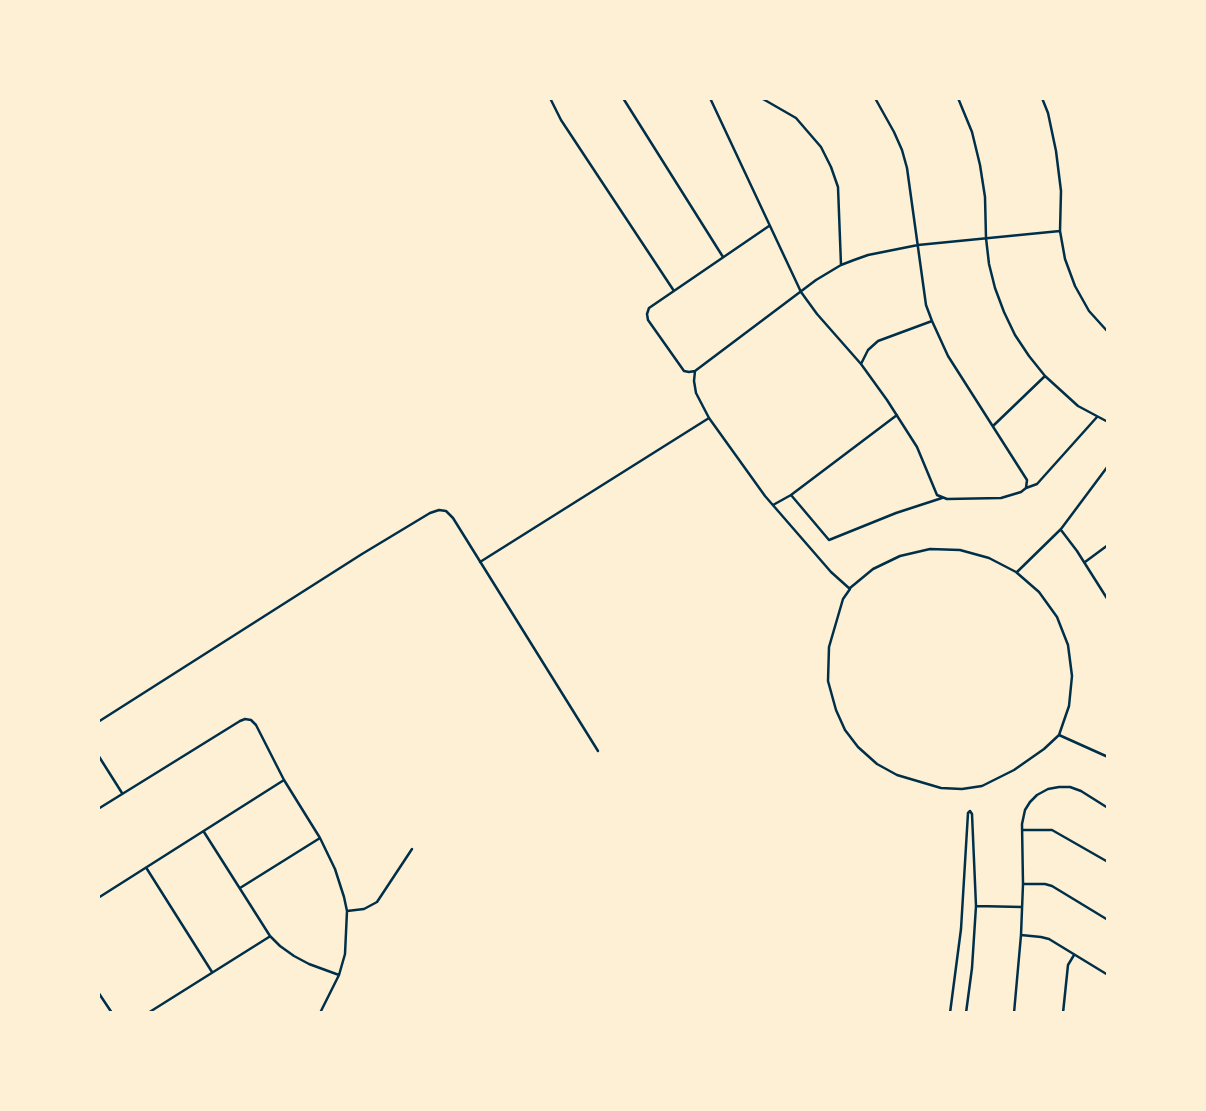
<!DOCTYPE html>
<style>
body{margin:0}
#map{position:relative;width:1206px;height:1111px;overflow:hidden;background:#fdf0d5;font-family:"Archivo Narrow",sans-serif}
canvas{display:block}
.frame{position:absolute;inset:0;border:100px solid #fdf0d5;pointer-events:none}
</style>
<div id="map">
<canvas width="1206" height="1111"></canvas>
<div class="frame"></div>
</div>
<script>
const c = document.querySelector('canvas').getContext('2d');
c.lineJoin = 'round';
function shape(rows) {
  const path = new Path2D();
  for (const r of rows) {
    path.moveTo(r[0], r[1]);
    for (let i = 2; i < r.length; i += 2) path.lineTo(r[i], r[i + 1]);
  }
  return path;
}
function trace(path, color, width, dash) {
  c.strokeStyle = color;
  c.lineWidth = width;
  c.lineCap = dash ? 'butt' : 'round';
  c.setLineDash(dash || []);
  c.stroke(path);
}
trace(shape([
 [550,98,561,120,674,291],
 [623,98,723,257],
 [710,98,801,292,817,314,861,364,887,400,917,447,937,495,947,499,1001,498,1021,492,1026,488,1027,480,948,356,932,321,926,305,907,168,902,150,894,132,875,98],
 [759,98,763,99,796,118,821,147,831,167,838,187,841,265],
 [958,98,972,132,980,165,985,197,986,238,989,264,995,288,1004,312,1015,335,1029,356,1045,376,1078,406,1108,422],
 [1042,98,1048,113,1056,151,1061,191,1060,231,1065,259,1075,286,1089,311,1108,332],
 [769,226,649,308,647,314,648,320,684,371,689,372,695,371,816,280,841,265,854,260,868,255,918,245,1060,231],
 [861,364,868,350,878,341,932,321],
 [695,371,694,381,696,393,709,418,765,496,831,572,850,589,843,599,829,647,828,681,836,710,845,730,858,747,877,764,897,775,941,788,962,789,982,786,1014,770,1044,749,1059,735,1108,757],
 [993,426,1045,376],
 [1026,488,1037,484,1097,417],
 [791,495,829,540,896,513,942,498],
 [773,505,791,495,897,415],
 [1061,530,1077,551,1108,600],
 [480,562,709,418],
 [1085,562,1108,545],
 [1017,572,1061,529,1108,466],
 [850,588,873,569,900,556,930,549,960,550,989,558,1016,572,1039,592,1057,617,1068,645,1072,676,1069,706,1059,735],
 [98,722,362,554,430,513,439,510,446,511,453,518,598,751],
 [98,755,122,793],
 [98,809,240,721,245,719,251,720,256,725,284,780,320,838,335,869,344,897,347,911,345,954,339,975,320,1013],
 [1022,830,1052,830,1108,862],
 [204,832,270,936,280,946,294,956,309,964,339,975],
 [147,869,212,972],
 [1023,884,1045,884,1052,886,1108,920],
 [240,888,320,838],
 [98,898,284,780],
 [976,906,1022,907],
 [347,911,364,909,377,902,412,849],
 [1021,935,1041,937,1049,939,1108,975],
 [98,992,112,1013],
 [148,1013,269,937],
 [950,1013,961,929,968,813,970,811,972,814,976,906,972,968,966,1013],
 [1014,1013,1021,935,1023,884,1022,824,1025,810,1030,802,1037,795,1048,789,1059,787,1070,787,1081,791,1108,808],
 [1063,1013,1068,965,1074,955]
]), '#003049', 2.5);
</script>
